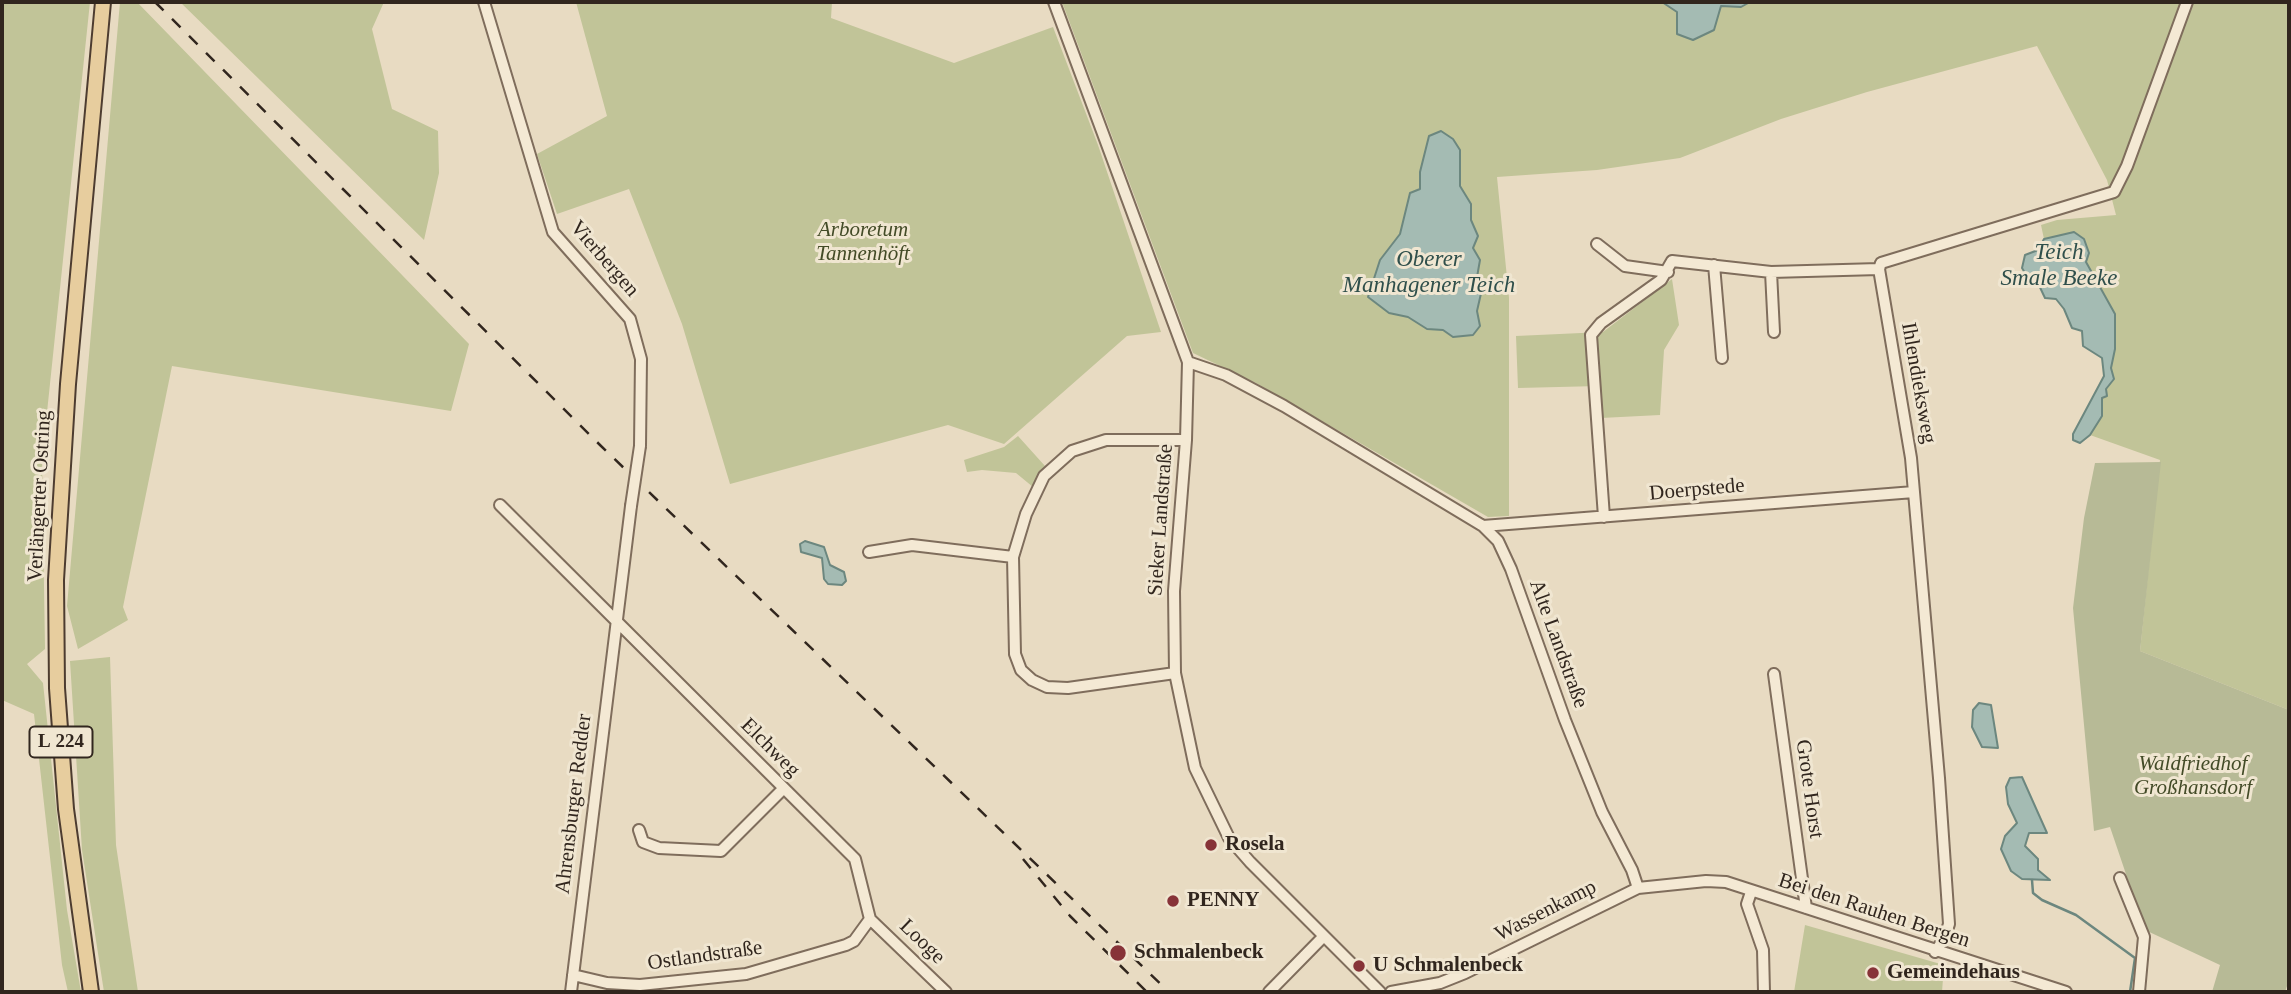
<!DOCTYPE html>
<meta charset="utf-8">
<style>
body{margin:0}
#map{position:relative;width:2291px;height:994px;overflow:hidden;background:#e8dbc2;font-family:"Times New Roman",serif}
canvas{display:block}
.frame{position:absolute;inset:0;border:4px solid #31261e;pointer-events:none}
</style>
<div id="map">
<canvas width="2291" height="994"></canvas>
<div class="frame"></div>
</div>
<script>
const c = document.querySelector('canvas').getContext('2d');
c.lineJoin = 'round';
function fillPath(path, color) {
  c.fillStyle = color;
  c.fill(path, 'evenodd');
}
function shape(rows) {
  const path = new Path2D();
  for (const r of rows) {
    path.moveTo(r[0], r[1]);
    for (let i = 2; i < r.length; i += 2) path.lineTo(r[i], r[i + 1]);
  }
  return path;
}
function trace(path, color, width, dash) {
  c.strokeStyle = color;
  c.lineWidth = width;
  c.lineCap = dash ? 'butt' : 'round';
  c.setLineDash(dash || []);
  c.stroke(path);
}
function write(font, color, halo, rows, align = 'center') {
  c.font = font + ' "Times New Roman",serif';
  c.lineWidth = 6;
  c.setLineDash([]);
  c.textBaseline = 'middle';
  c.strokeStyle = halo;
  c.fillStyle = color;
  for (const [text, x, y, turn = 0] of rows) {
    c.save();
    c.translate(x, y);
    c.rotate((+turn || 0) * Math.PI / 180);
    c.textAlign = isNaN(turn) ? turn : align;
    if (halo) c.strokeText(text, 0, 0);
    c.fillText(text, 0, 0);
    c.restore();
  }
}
fillPath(shape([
 [2,2,90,2,42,460,45,649,27,664,43,683,67,910,81,992,68,992,62,965,34,714,2,700],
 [120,2,137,2,469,344,451,411,172,366,123,607,128,620,78,649,67,606],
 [180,2,384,2,372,29,392,109,438,131,439,173,424,240],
 [576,2,832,2,831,18,954,63,1053,27,1098,145,1161,332,1127,336,1004,444,948,425,730,484,682,324,629,189,557,214,537,154,607,116],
 [1062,2,1662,2,1677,12,1721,6,1741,7,1750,2,2289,2,2289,710,2140,651,2160,460,2090,435,2101,416,2100,406,2114,356,2115,314,2105,301,2100,285,2060,235,2044,239,2041,225,2057,220,2116,215,2107,180,2037,46,1867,92,1781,119,1680,158,1597,170,1497,177,1509,298,1509,516,1488,517,1256,383,1193,353],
 [1460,150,1460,186,1471,204,1471,220,1478,236,1473,248,1480,260,1477,277,1482,289,1477,311,1479,326,1427,329,1408,317,1389,313,1369,298,1380,260,1400,234,1420,189,1420,172],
 [1672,279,1679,325,1664,350,1660,415,1601,418,1599,386,1518,388,1516,336,1603,332],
 [1018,436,1045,466,1033,487,1016,473,982,470,967,472,964,460,1004,447],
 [110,657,116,845,138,992,104,992,82,850,70,661],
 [1805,925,1944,965,1942,992,1794,992]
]), '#c1c498');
fillPath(shape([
 [2161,462,2140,651,2289,710,2289,980,2285,992,2212,992,2220,965,2145,930,2110,827,2094,831,2073,608,2084,518,2095,463]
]), '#b7ba96');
const water = shape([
 [1662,2,1750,2,1741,7,1721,6,1714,30,1693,40,1677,34,1677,12,1662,2],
 [1441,131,1453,139,1460,150,1460,186,1471,204,1471,220,1478,236,1473,248,1480,260,1477,277,1482,289,1477,311,1480,326,1473,335,1453,337,1443,330,1427,329,1408,317,1389,313,1368,297,1380,260,1400,234,1410,193,1420,189,1420,172,1429,136,1441,131],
 [2074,232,2084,239,2089,253,2086,262,2115,314,2115,349,2111,368,2114,379,2106,389,2107,396,2102,398,2102,416,2090,435,2080,443,2073,440,2073,434,2104,376,2102,358,2083,346,2082,331,2072,328,2064,309,2056,299,2045,298,2036,279,2028,278,2022,268,2025,255,2038,250,2044,239,2074,232],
 [805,541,824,547,830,565,844,572,846,581,842,585,828,584,824,579,822,558,801,552,800,544,805,541],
 [1979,703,1991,705,1998,748,1982,747,1972,727,1973,710,1979,703],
 [2022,777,2047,833,2029,833,2025,846,2038,859,2038,870,2050,880,2022,879,2011,871,2001,849,2005,836,2017,823,2008,804,2006,787,2010,778,2022,777]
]);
fillPath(water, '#a4bbb3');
trace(water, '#6c877f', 2);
trace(shape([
 [2032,880,2033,893,2042,900,2076,915,2135,958,2130,992]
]), '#6c877f', 2.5);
const minor = shape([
 [484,2,553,232,630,319,641,359,640,446],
 [1054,2,1188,362,1186,440,1174,591,1175,673,1195,768,1229,838,1250,862,1380,992],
 [1597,244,1625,266,1668,272],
 [1714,265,1722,358],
 [1771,272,1774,332],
 [1188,362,1226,375,1284,406,1483,526,1498,541,1511,569,1565,720,1602,812,1632,870,1638,888],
 [500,505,855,859,870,919],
 [1604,517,1591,335,1601,323,1661,280,1672,261,1771,272,1879,269],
 [1483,526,1914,492],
 [869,552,912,545,1013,557],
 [1175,673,1068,688,1047,687,1032,680,1021,670,1015,654,1013,557,1026,514,1044,476,1072,451,1106,440,1186,440],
 [1774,674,1806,908],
 [639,830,643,842,659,848,721,851,783,789],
 [2120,878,2144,937,2139,992],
 [1751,892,1747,904,1763,950,1764,992],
 [870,919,946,992],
 [1935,952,1944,939,1949,924,1939,778,1911,458,1879,269,1881,263,2114,192,2127,166,2187,2],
 [573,975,607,983,640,985,746,974,846,945,854,941,870,919],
 [571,992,631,506],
 [1269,992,1323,937],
 [1391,992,1440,983,1465,973,1638,888,1706,881,1726,882,2066,992]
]);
const major = shape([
 [91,992,66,809,57,688,56,580,68,384,103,2]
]);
trace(minor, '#7f6d5c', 14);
trace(major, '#4d3c30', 18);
trace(minor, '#f4e9d4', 10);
trace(major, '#e7cd9e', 14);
trace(shape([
 [155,2,600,445,1169,992],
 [1023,859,1070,916,1147,992]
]), '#31261e', 2.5, [12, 12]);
const minorBridge = shape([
 [631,506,640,446]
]);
trace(minorBridge, '#7f6d5c', 14, []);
trace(minorBridge, '#f4e9d4', 10);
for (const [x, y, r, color] of [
 [1211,845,7,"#873338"],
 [1173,901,7,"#873338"],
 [1118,953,9,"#873338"],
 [1359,966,7,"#873338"],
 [1873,973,7,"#873338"]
]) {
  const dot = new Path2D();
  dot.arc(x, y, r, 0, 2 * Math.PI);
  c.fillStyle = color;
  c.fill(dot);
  trace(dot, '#f0e6d1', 2.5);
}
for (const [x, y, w] of [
 [61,742,63]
]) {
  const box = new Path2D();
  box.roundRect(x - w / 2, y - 15.5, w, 31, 5);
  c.fillStyle = '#f0e6d1';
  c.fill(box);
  trace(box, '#31261e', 2);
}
write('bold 19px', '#31261e', null, [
 ["L 224",61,742]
]);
write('italic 21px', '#434b27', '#f0e6d1', [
 ["Arboretum",863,230],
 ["Tannenhöft",863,254],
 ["Waldfriedhof",2193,764],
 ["Großhansdorf",2193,788]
]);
write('21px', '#31261e', '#f0e6d1', [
 ["Vierbergen",604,259,49],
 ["Ihlendieksweg",1918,383,80],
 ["Doerpstede",1697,490,-5],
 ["Verlängerter Ostring",40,496,-87],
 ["Sieker Landstraße",1161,520,-86],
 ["Alte Landstraße",1558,644,70],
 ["Elchweg",770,748,45],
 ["Grote Horst",1809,789,82],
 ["Ahrensburger Redder",574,804,-83],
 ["Wassenkamp",1546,911,-27],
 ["Bei den Rauhen Bergen",1874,911,18],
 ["Looge",922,942,44],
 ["Ostlandstraße",705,956,-8]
]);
write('bold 21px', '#31261e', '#f0e6d1', [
 ["Rosela",1225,845],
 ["PENNY",1187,901],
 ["Schmalenbeck",1134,953],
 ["U Schmalenbeck",1373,966],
 ["Gemeindehaus",1887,973]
], 'left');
write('italic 23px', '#2f4f4b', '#f0e6d1', [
 ["Teich",2059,253],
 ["Smale Beeke",2059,279],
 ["Oberer",1429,260],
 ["Manhagener Teich",1429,286]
]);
</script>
